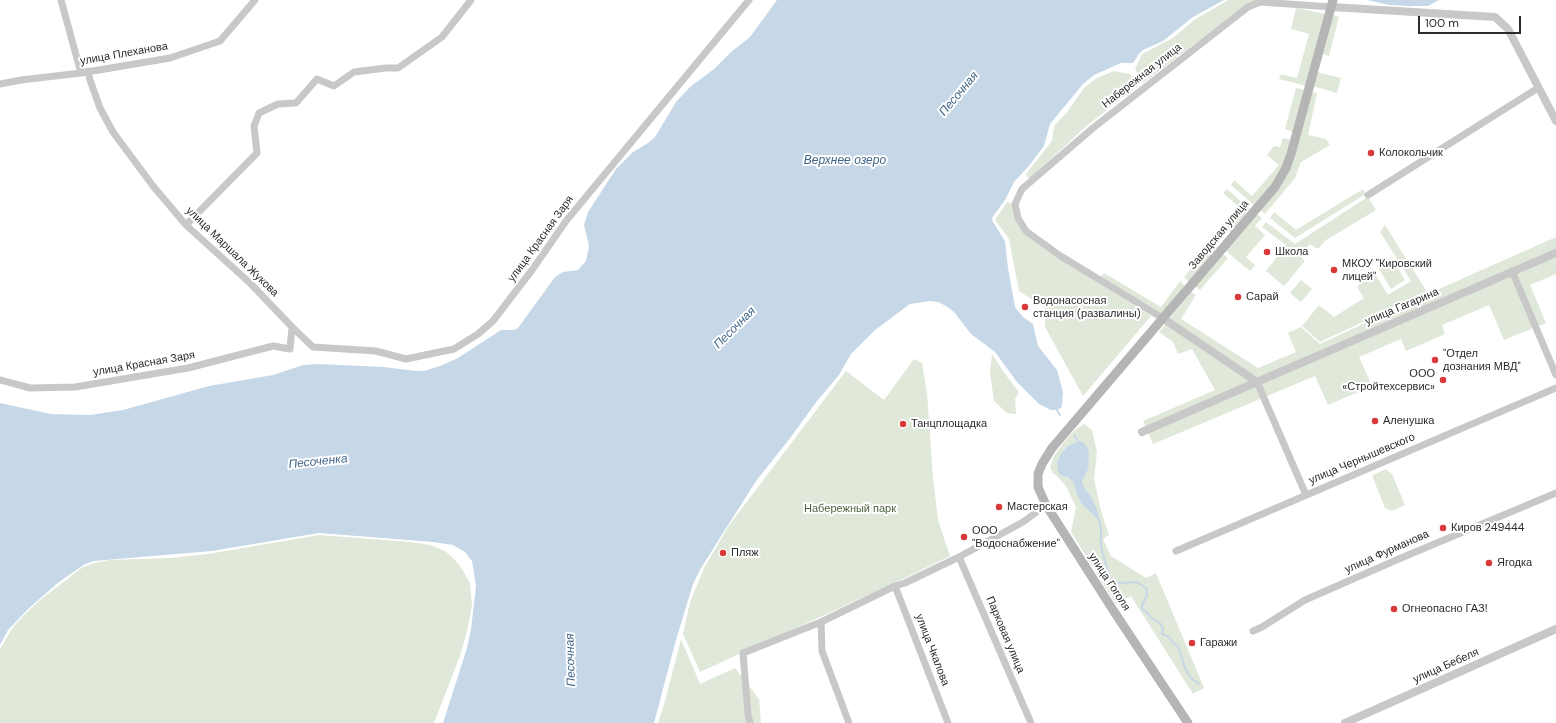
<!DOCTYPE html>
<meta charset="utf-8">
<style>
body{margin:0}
#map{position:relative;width:1556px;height:723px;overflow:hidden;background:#fff;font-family:"DM Sans",sans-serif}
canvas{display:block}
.scale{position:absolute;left:1418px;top:16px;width:103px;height:18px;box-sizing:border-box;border:2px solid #2b2b2b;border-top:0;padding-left:5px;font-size:12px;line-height:14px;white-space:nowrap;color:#2b2b2b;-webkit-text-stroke:3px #fff;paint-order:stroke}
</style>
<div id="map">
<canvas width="1556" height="723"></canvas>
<div class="scale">100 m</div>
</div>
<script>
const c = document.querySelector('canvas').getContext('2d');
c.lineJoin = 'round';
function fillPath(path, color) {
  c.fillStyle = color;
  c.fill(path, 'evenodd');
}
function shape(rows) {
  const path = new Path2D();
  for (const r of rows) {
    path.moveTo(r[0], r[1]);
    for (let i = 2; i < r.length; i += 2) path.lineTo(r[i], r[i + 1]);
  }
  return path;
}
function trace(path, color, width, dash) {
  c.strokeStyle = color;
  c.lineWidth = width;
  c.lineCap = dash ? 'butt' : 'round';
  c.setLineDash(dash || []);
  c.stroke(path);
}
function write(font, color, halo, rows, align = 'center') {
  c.font = font + ' "DM Sans",sans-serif';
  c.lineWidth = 4;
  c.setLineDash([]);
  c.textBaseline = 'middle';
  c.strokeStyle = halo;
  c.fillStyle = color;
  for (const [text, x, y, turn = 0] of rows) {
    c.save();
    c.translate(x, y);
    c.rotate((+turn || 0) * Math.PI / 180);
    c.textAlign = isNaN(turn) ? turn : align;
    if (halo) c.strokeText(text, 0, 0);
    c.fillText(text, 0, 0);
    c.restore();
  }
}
fillPath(shape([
 [1228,0,1258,0,1246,5,1143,83,1135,69,1142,54,1173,38,1194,20],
 [1296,8,1326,14,1306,86,1279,79,1281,74,1297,78,1309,34,1291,29],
 [1333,15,1339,17,1329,56,1323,54],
 [1114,71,1130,74,1138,86,1090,123,1030,178,1027,177,1026,174,1052,141,1054,126,1067,112,1084,88,1095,79],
 [1317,72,1341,78,1337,93,1313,86],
 [1296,88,1305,90,1293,132,1285,129],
 [1311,92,1317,93,1308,135,1326,139,1330,145,1301,162,1295,178,1265,214,1260,210,1278,189],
 [1283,138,1291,140,1283,166,1273,185,1255,206,1231,185,1234,180,1252,196,1279,165,1267,155,1274,146,1280,147],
 [1227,189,1251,210,1232,233,1226,228,1242,210,1223,193],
 [1363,189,1376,210,1326,240,1318,249,1310,244,1300,256,1305,261,1284,286,1266,271,1286,245,1262,227,1266,222,1295,244,1366,198,1364,195,1295,238,1270,218,1274,212,1296,230],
 [1007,202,1012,204,1024,233,1055,256,1151,316,1083,396,1045,327,1045,308,1019,291,1009,239,995,220],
 [1257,214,1262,218,1255,226,1265,235,1246,257,1255,265,1250,271,1226,251],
 [1385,225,1427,292,1320,342,1302,326,1319,305,1334,317,1364,298,1357,287,1372,269,1388,295,1411,281,1380,232],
 [1556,237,1556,274,1530,285,1546,323,1504,340,1489,305,1442,325,1445,334,1406,351,1401,339,1359,357,1372,386,1328,405,1315,376,1153,444,1143,421,1215,390,1192,349,1178,354,1173,342,1159,332,1191,292,1196,295,1181,319,1258,368,1296,352,1288,333,1301,327,1320,344,1430,293],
 [1212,243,1218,247,1189,282,1184,277],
 [1223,254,1228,258,1200,290,1195,286],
 [1391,257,1405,280,1391,289,1377,266],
 [1104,273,1161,307,1180,281,1186,287,1163,315,1101,277],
 [1301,280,1312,289,1301,302,1290,293],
 [992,354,1005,374,1019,392,1015,399,1016,414,1007,413,994,401,990,373],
 [914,359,922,363,927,393,933,477,938,520,950,556,903,579,700,672,683,634,690,602,704,568,730,524,846,371,884,400],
 [1084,424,1092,430,1097,452,1094,479,1101,511,1109,535,1103,539,1111,556,1146,578,1156,573,1204,688,1193,694,1131,596,1116,604,1071,532,1076,507,1066,486,1055,474,1053,474,1050,467,1054,456,1065,441,1076,429],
 [1386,469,1392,474,1405,505,1392,511,1385,508,1373,478,1373,475],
 [319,535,410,542,430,545,445,551,454,559,462,569,470,583,472,606,467,631,460,656,434,723,0,723,0,649,13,627,20,619,40,600,83,567,95,563,109,560,171,558,208,554],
 [681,639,700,684,735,668,759,699,761,723,658,723,665,701]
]), '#e0e8d9');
fillPath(shape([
 [777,0,1224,0,1193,17,1163,41,1143,50,1139,54,1133,63,1121,63,1094,75,1083,84,1050,124,1044,146,1028,167,1014,182,1005,200,992,218,993,222,1005,241,1008,268,1015,307,1023,317,1033,324,1038,346,1057,370,1063,392,1062,405,1061,408,1057,410,1051,410,1039,404,1017,382,995,352,971,334,954,312,946,306,938,302,930,301,910,304,875,330,851,354,839,375,817,401,791,437,756,481,701,568,693,584,676,640,654,723,443,723,467,648,471,629,476,586,472,561,465,552,453,545,433,542,319,533,212,551,94,561,85,564,59,582,28,609,8,630,0,645,0,403,51,414,90,415,123,410,209,386,273,375,303,365,318,364,384,367,416,371,424,371,440,366,458,358,501,330,514,330,518,328,555,277,563,272,578,270,586,261,589,246,584,225,588,212,616,169,633,152,648,143,655,137,676,102,690,87,714,69,731,52,750,37],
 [1367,0,1439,0,1428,6,1409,6,1389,5],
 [1079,442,1083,442,1088,448,1089,455,1088,469,1082,481,1084,488,1090,495,1096,507,1100,521,1081,503,1077,494,1074,483,1068,477,1060,475,1058,471,1057,462,1061,454,1069,445]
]), '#c6d8e8');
trace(shape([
 [1057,410,1060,415],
 [1074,435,1079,443],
 [1099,519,1101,527,1101,546,1109,576,1115,582,1120,583,1137,582,1146,588,1147,596,1142,605,1142,609,1147,612,1150,617,1160,623,1163,628,1162,634,1169,637,1173,643,1178,646,1185,668,1191,678,1199,684]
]), '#c6d8e8', 2);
trace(shape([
 [61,0,81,73],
 [0,84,21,80,81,73,170,58,220,41,255,0],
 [1368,195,1538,88],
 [186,225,257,153,254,126,259,113,278,104,296,103,317,79,334,86,354,72,386,68,398,68,442,37,471,0],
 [1512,271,1556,375],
 [1164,319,1059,255,1026,231,1018,218,1015,204,1022,189,1093,128,1248,7,1260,2,1332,7],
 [292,327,313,347,376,351,406,359,454,349,478,334,493,321,532,270,566,221,749,0],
 [0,380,30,388,75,387,188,368,273,346,290,349,292,327,250,283,186,225,153,186,113,132,100,108,90,80,88,71],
 [1257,382,1306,495],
 [1176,551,1556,388],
 [959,557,1031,723],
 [895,586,948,723],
 [821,622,822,651,849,723],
 [1253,631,1262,627,1305,600,1401,558,1556,493],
 [750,723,748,714,743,653,821,622,895,586,905,583,959,557,1023,522,1046,505]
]), '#c8c8c8', 7);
trace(shape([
 [1332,7,1495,17,1508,29,1556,121],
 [1164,319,1257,382,1556,253],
 [1142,432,1257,382],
 [1345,723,1556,629]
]), '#c8c8c8', 8);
trace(shape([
 [1188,723,1115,613,1046,505,1038,487,1038,474,1042,464,1052,448,1275,187,1286,168,1291,154,1333,0]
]), '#b5b5b5', 9);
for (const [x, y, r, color] of [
 [1371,153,4,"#d83837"],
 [1267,252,4,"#d83837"],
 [1334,270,4,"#d83837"],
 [1238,297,4,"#d83837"],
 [1025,307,4,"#d83837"],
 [1435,360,4,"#d83837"],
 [1443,380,4,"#d83837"],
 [1375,421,4,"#d83837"],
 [903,424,4,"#d83837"],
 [999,507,4,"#d83837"],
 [1443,528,4,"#d83837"],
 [964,537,4,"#d83837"],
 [723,553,4,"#d83837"],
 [1489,563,4,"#d83837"],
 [1394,609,4,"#d83837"],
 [1192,643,4,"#d83837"]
]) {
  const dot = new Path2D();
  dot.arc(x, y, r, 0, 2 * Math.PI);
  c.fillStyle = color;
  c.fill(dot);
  trace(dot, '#fff', 1.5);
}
write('11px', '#2b2b2b', '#fff', [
 ["улица Плеханова",124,54,-10],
 ["Набережная улица",1142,76,-38],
 ["Заводская улица",1219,235,-50],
 ["улица Красная Заря",541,239,-54],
 ["улица Маршала Жукова",232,252,44],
 ["улица Гагарина",1402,307,-23],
 ["улица Красная Заря",144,364,-10],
 ["улица Чернышевского",1362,459,-23],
 ["улица Фурманова",1387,552,-24],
 ["улица Гоголя",1109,582,57],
 ["Парковая улица",1005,635,67],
 ["улица Чкалова",932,650,69],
 ["улица Бебеля",1446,666,-24]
]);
write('11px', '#2b2b2b', '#fff', [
 ["Колокольчик",1379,153],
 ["Школа",1275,252],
 ["МКОУ \"Кировский",1342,264],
 ["лицей\"",1342,277],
 ["Сарай",1246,297],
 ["Водонасосная",1033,301],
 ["станция (развалины)",1033,314],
 ["\"Отдел",1443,354],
 ["дознания МВД\"",1443,367],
 ["ООО",1435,374,"right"],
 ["«Стройтехсервис»",1435,387,"right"],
 ["Аленушка",1383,421],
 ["Танцплощадка",911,424],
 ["Мастерская",1007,507],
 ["Киров 249444",1451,528],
 ["ООО",972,531],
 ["\"Водоснабжение\"",972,544],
 ["Пляж",731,553],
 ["Ягодка",1497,563],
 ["Огнеопасно ГАЗ!",1402,609],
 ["Гаражи",1200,643]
], 'left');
write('11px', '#4b633c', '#fff', [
 ["Набережный парк",850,509]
]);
write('italic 12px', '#406687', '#fff', [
 ["Песочная",959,94,-50],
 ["Верхнее озеро",845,161],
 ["Песочная",735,328,-45],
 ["Песоченка",318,462,-6],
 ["Песочная",571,660,-92]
]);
</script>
